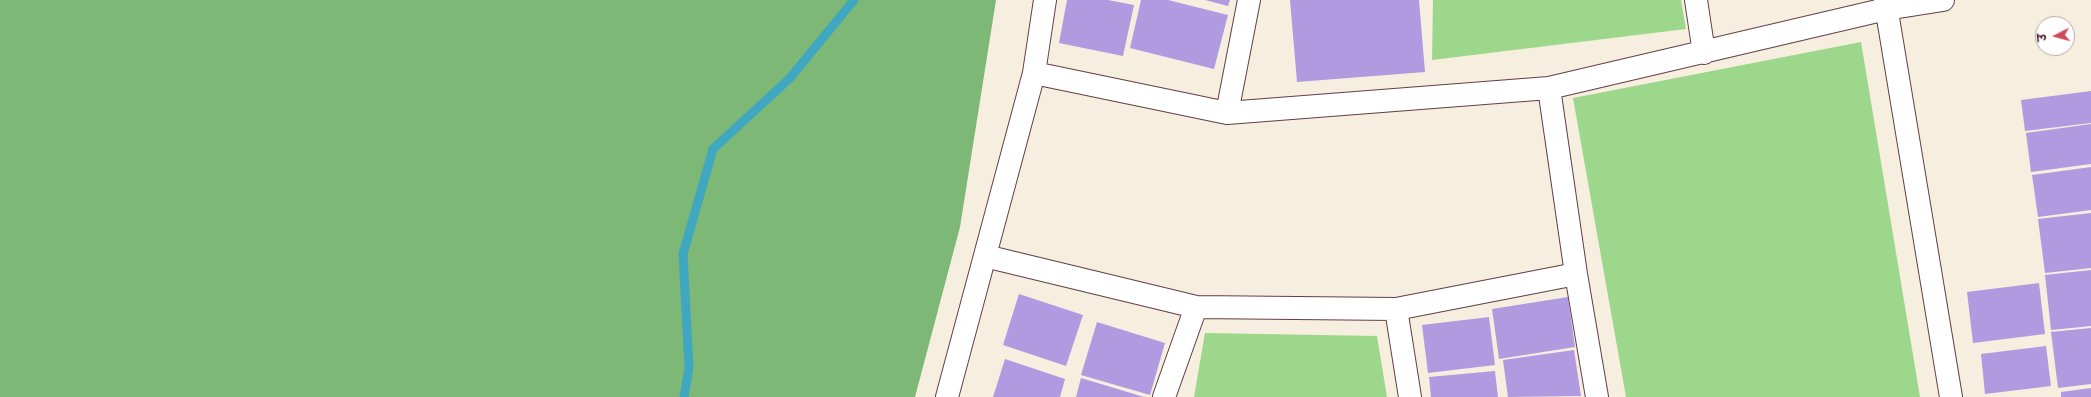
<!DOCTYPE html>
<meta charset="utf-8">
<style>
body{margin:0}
#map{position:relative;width:2091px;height:397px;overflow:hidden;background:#f6eede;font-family:"Gochi Hand","Playpen Sans Deva",sans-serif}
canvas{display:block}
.north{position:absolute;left:2035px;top:16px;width:40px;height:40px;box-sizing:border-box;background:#fff;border:1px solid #b7a5aa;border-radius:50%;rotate:264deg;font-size:11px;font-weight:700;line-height:16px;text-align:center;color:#4a1f2b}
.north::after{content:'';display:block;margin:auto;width:14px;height:18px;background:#d1495b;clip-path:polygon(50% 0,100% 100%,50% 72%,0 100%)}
</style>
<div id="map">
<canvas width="2091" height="397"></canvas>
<div class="north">उ</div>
</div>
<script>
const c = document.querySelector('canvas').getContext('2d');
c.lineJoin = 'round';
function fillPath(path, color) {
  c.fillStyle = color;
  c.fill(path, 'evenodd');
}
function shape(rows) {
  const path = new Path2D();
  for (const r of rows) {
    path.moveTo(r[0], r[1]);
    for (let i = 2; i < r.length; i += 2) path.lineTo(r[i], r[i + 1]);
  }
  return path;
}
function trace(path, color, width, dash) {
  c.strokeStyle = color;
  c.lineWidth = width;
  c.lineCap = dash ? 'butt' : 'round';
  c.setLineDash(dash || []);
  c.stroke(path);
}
fillPath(shape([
 [1433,0,1681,0,1686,29,1432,60],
 [1861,42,1920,397,1626,397,1573,98],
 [1205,333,1377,336,1387,397,1194,397]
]), '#9cd78b');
fillPath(shape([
 [0,0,996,0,960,227,915,397,0,397]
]), '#7db877');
trace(shape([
 [684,397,689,368,683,254,713,149,790,78,854,0]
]), '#40a7c0', 9);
fillPath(shape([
 [1067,0,1108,0,1134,5,1123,56,1059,43],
 [1141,0,1168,0,1228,15,1214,69,1130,48],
 [1205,0,1230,0,1228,6],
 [1290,0,1419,0,1425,72,1297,82],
 [2091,91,2091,123,2025,131,2021,100],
 [2091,124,2091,164,2031,172,2026,133],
 [2091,167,2091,210,2038,217,2032,175],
 [2091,213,2091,268,2045,273,2038,219],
 [2091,270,2091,326,2051,330,2045,275],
 [2039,283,2045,334,1973,343,1967,292],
 [1019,294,1083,315,1066,366,1003,345],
 [1568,297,1575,347,1499,359,1492,309],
 [1489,317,1495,365,1428,373,1422,325],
 [1097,322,1165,343,1150,395,1081,375],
 [2091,328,2091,384,2058,388,2051,332],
 [2046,346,2051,386,1985,394,1981,354],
 [1574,350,1581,396,1508,397,1503,360],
 [1005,359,1065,379,1060,397,993,397],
 [1495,371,1498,397,1431,397,1429,377],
 [1081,378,1144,397,1076,397],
 [2091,388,2091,397,2061,397,2061,392]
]), '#b09be0');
const street = shape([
 [1696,0,1704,53],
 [1885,0,1951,397],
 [1034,73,1227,113,1549,88,1886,9,1943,0],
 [1549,88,1576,274,1597,397],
 [1227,113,1249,0],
 [985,256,1196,307,1396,309,1576,274],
 [1396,309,1410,397],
 [947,397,1034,73,1045,0],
 [1164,397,1196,307]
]);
trace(street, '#643e46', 24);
trace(street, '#fff', 22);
</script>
